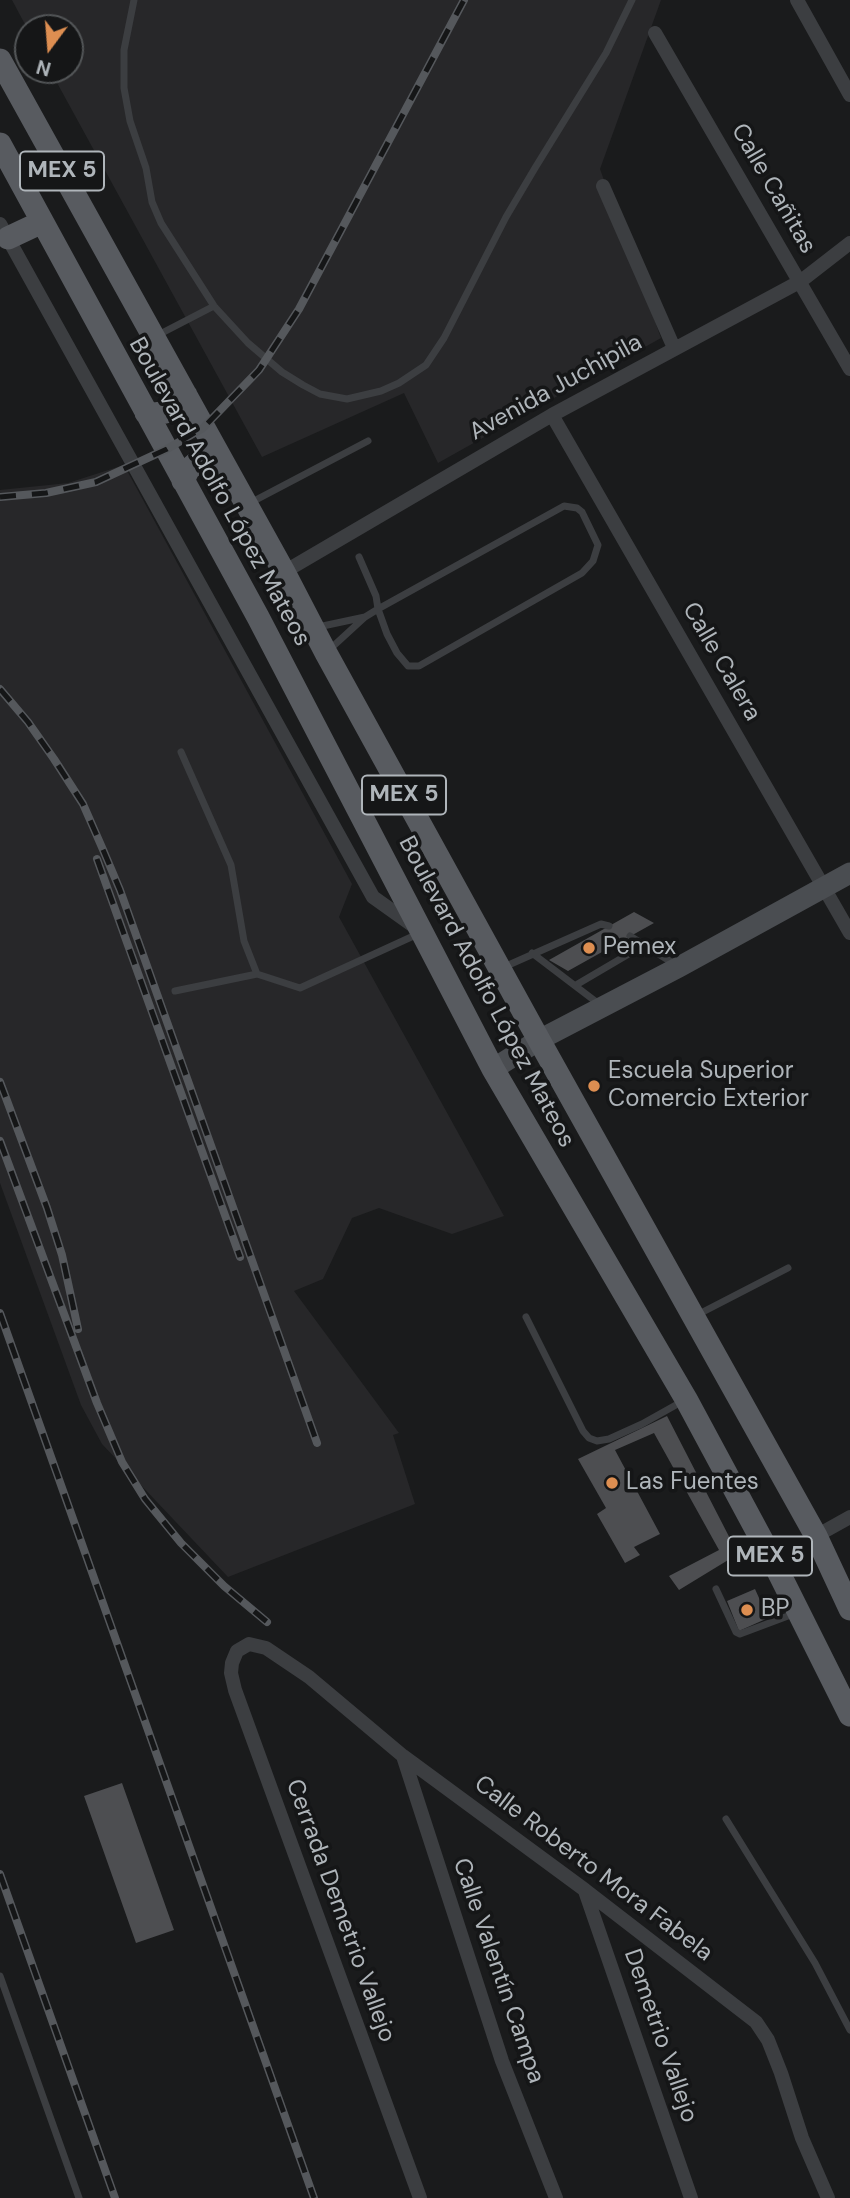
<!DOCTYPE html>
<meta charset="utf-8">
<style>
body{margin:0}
#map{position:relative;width:850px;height:2198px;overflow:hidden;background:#1a1b1c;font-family:"DM Sans",sans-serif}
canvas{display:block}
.north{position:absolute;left:14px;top:14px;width:70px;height:70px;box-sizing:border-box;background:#151617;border:2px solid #535658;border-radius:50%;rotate:196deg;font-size:19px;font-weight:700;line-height:28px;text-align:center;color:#afb5ba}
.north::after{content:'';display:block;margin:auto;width:24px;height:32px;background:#dd8e51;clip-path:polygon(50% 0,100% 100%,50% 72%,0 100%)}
</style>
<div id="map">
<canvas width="850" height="2198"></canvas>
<div class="north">N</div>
</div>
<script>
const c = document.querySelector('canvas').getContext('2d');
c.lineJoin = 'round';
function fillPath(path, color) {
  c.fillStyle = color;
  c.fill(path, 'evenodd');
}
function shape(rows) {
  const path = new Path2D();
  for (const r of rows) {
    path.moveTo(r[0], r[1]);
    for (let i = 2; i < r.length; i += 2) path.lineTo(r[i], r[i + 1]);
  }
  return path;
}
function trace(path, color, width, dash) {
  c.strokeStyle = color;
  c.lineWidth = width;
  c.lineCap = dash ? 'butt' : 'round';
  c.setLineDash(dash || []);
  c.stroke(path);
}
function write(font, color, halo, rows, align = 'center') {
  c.font = font + ' "DM Sans",sans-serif';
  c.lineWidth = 7;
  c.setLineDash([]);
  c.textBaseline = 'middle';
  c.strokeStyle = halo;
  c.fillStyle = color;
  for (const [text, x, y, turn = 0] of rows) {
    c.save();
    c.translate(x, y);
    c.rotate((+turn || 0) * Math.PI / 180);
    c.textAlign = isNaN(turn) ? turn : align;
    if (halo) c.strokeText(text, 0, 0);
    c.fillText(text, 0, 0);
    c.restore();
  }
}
fillPath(shape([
 [12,0,661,0,600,169,661,338,438,463,404,393,262,457,50,70,70,70,70,28,28,28,28,30],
 [124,465,352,884,339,917,504,1216,452,1234,379,1208,352,1218,323,1279,294,1291,399,1433,393,1435,415,1504,228,1577,102,1444,81,1405,0,1183,0,490,68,483]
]), '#272729');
fillPath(shape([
 [634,912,654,923,568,971,549,960],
 [667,1416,738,1554,679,1590,669,1576,719,1550,654,1433,615,1450,660,1534,634,1547,640,1555,625,1563,597,1514,606,1508,578,1459],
 [755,1589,768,1618,739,1631,727,1601],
 [122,1783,174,1930,136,1943,84,1796]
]), '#4d4e51');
trace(shape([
 [134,0,124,50,124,88,130,121,146,168,152,202,161,223,214,306,248,343,282,372,303,385,320,394,347,399,381,391,399,383,426,365,444,338,506,217,535,168,606,53,632,0],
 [158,335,214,306],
 [250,503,368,441],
 [318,627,365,617],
 [329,650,365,617,378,609,387,634,397,653,408,666,419,666,582,573,593,561,598,545,582,512,577,508,564,506,378,609,376,596,359,557],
 [630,936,676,965],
 [532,953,599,1004],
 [504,967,601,924,609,926],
 [257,974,300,988,420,933],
 [576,985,644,945],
 [175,991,257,974,244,941,231,865,181,752],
 [695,1316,788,1268],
 [526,1317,583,1431,589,1438,597,1441,609,1439,642,1424,683,1401],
 [716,1589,736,1632,740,1634,796,1613],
 [726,1819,815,1963,850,2030],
 [0,1976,79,2198]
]), '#3c3e41', 7);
trace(shape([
 [797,0,850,95],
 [655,33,850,369],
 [603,186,674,348],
 [0,224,373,897,415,927],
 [552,415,850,933],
 [284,572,552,415,801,281,850,243],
 [816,1536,850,1517],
 [403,1756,502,2061,556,2198],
 [585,1891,691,2198],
 [420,2198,235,1690,231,1673,232,1663,237,1651,249,1644,266,1648,309,1677,403,1756,585,1890,756,2022,768,2040,781,2073,802,2138,828,2198]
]), '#3c3e41', 14);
trace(shape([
 [493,1069,539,1040,679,967,850,873]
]), '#4a4d51', 21);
trace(shape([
 [0,60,284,572,326,653,539,1040,816,1536,850,1609],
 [0,144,258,617,493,1069,686,1399,771,1557,850,1715],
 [8,238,42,222],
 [146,413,157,414,169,411,179,404,186,395],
 [183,481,188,470,197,462,220,459]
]), '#585b60', 23);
const rail = shape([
 [0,497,46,493,96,482,167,449,203,428,259,370,299,309,464,0],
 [0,689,28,722,54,759,83,804,104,852,120,890,317,1443],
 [97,859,240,1257],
 [0,1082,47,1208,62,1255,78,1329],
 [0,1141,97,1403,122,1462,145,1499,181,1543,224,1586,267,1622],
 [0,1313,314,2198],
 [0,1874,115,2198]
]);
trace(rail, '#55585c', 8);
trace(rail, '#151617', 5, [16]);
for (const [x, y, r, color] of [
 [589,948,7,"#dd8e51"],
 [594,1086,7,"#dd8e51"],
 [612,1483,7,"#dd8e51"],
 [747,1610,7,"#dd8e51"]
]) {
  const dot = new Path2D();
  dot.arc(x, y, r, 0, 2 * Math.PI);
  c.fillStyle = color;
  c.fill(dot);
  trace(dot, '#151617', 2.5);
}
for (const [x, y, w] of [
 [62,171,84],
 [404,795,84],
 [770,1556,84]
]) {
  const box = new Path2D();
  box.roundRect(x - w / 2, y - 19.5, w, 39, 5);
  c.fillStyle = '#151617';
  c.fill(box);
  trace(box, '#afb5ba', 2);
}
write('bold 23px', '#afb5ba', null, [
 ["MEX 5",62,171],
 ["MEX 5",404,795],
 ["MEX 5",770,1556]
]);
write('24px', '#afb5ba', '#151617', [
 ["Calle Cañitas",773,189,60],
 ["Avenida Juchipila",556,388,-29],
 ["Boulevard Adolfo López Mateos",219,492,61],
 ["Calle Calera",721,662,60],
 ["Boulevard Adolfo López Mateos",486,992,62],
 ["Calle Roberto Mora Fabela",593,1869,37],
 ["Cerrada Demetrio Vallejo",340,1911,70],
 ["Calle Valentín Campa",498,1971,71],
 ["Demetrio Vallejo",660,2036,71]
]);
write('24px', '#afb5ba', '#151617', [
 ["Pemex",603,948],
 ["Escuela Superior",608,1072],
 ["Comercio Exterior",608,1100],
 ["Las Fuentes",626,1483],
 ["BP",761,1610]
], 'left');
</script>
